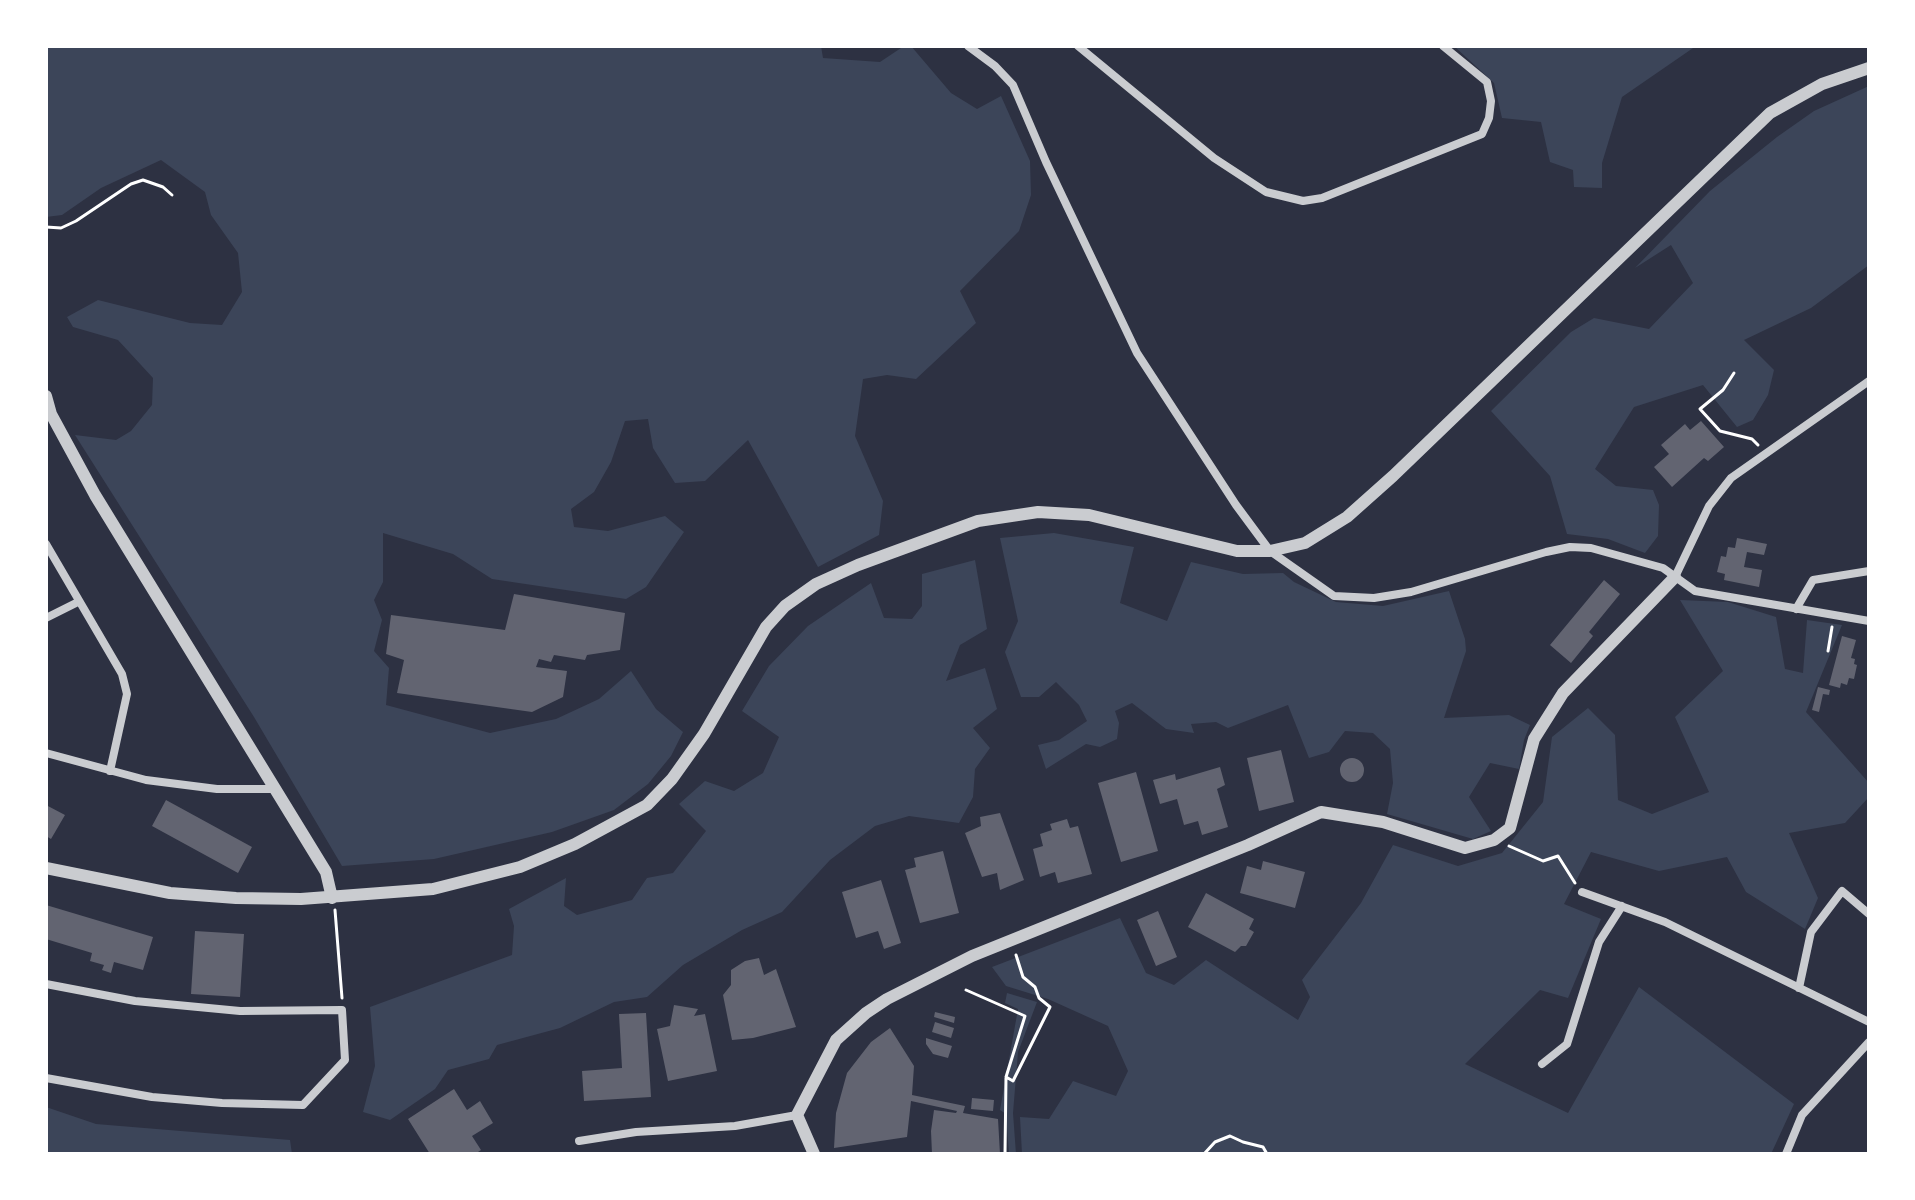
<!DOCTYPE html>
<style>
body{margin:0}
#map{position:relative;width:1915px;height:1200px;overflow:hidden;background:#2d3142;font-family:Commissioner,sans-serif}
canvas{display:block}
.frame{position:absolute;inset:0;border:48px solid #fff;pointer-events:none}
</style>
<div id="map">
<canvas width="1915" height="1200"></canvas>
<div class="frame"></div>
</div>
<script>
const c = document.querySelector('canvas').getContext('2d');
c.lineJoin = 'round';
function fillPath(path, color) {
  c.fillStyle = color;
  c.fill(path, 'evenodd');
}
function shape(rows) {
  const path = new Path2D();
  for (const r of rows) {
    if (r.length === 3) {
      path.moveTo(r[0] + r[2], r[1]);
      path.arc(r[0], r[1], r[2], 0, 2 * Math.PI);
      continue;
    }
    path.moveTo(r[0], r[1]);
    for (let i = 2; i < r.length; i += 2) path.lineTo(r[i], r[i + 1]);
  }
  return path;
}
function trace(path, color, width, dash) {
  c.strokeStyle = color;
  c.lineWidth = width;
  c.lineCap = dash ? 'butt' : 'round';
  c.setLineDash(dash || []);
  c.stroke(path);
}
fillPath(shape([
 [46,46,821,46,823,58,880,62,904,46,911,46,951,93,977,109,1001,96,1030,161,1031,195,1019,231,960,291,976,323,916,379,887,375,863,379,855,436,883,501,879,535,818,567,748,440,705,481,675,483,653,448,648,419,625,421,611,462,594,492,571,509,574,527,608,531,665,516,684,532,646,587,626,599,492,579,453,554,383,533,383,582,374,600,382,620,374,651,389,668,386,705,490,733,556,719,599,699,631,671,656,709,683,732,671,756,648,784,614,810,552,832,434,859,342,866,254,717,75,435,116,440,131,431,152,405,153,378,118,340,73,327,67,317,98,300,190,323,222,325,242,292,238,253,211,215,205,192,161,160,101,188,62,215,46,217],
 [1454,46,1696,46,1622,97,1602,163,1602,188,1574,187,1573,170,1550,162,1541,122,1502,118,1494,83],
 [1869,86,1869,265,1811,308,1744,340,1774,370,1768,395,1753,420,1737,427,1703,385,1634,407,1595,469,1616,486,1653,490,1659,505,1658,536,1645,553,1608,539,1567,534,1550,476,1491,411,1571,332,1594,318,1649,329,1693,283,1671,245,1635,268,1710,191,1777,137,1814,111],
 [1054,533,1134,547,1120,603,1167,621,1191,562,1243,574,1283,573,1294,582,1336,602,1383,606,1449,591,1465,639,1466,651,1444,718,1509,715,1530,725,1524,740,1519,769,1490,763,1469,797,1491,831,1473,839,1387,814,1393,783,1390,749,1373,733,1345,731,1329,752,1309,758,1288,705,1228,728,1216,722,1191,724,1194,733,1166,729,1132,703,1115,711,1119,723,1117,739,1100,747,1086,744,1046,769,1038,745,1059,740,1087,721,1079,705,1056,682,1039,697,1021,697,1005,652,1018,621,1000,538],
 [975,560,987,629,960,645,946,681,985,668,997,709,973,728,990,748,975,769,973,797,959,823,909,816,875,826,830,860,782,912,742,930,683,965,647,997,614,1002,560,1028,497,1045,489,1059,448,1070,435,1089,390,1120,363,1112,375,1066,370,1007,512,955,514,926,509,909,566,878,564,906,577,915,632,900,647,878,673,873,706,831,679,804,705,781,734,791,763,773,779,737,742,711,769,666,808,626,871,583,884,618,912,619,922,606,922,574],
 [1680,600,1728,602,1776,617,1785,669,1803,673,1807,620,1842,625,1806,712,1869,783,1869,797,1845,823,1789,833,1818,898,1805,929,1746,892,1727,857,1659,871,1591,852,1564,904,1601,919,1568,998,1540,990,1465,1064,1568,1113,1639,987,1794,1104,1771,1154,1022,1154,1020,1117,1049,1119,1073,1081,1116,1096,1128,1071,1108,1026,1048,999,1006,986,992,967,1120,918,1146,973,1174,985,1206,960,1298,1020,1310,997,1302,980,1361,903,1393,845,1458,866,1502,853,1543,802,1552,737,1588,708,1615,735,1618,800,1652,814,1709,792,1675,717,1723,671],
 [1007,993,1037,1002,1018,1052,1013,1113,1016,1154,1009,1154,1006,1114,1000,1110,1018,1009,1005,1003],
 [46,1107,96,1124,290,1140,292,1154,46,1154]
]), '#3c4559');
fillPath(shape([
 [1701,421,1724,447,1708,461,1704,458,1672,487,1654,467,1669,454,1661,445,1685,424,1690,430],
 [1737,538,1767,544,1764,555,1747,552,1744,567,1762,570,1759,587,1724,580,1725,574,1717,572,1721,556,1726,557,1728,547,1735,548],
 [1604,580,1620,594,1589,632,1593,636,1571,663,1550,645],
 [514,594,625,613,620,650,587,655,585,660,554,655,551,662,539,659,536,667,567,671,563,697,532,712,397,693,404,660,386,654,391,615,505,630],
 [1842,636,1856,640,1851,658,1855,659,1854,664,1857,665,1854,679,1849,678,1847,685,1841,683,1840,688,1829,685],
 [1818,687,1830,690,1829,695,1823,694,1819,712,1812,710],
 [1281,750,1294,802,1259,811,1247,758],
 [1352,770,12],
 [1220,767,1225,785,1217,789,1228,827,1202,835,1198,821,1184,825,1177,799,1160,804,1153,780,1175,774,1176,780],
 [1136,772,1158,851,1121,862,1098,783],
 [166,800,252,847,238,873,152,826],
 [46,805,65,815,51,839,46,836],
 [1000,813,1024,880,1000,890,997,873,982,877,965,833,981,826,980,817],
 [1067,819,1070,828,1078,826,1092,874,1058,883,1055,872,1040,877,1033,849,1043,846,1040,834,1052,830,1050,824],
 [943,851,959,913,920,923,905,870,916,867,914,858],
 [1263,861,1305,872,1295,908,1240,893,1247,866,1261,870],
 [881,880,901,943,884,949,878,931,856,938,842,892],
 [1206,893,1254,919,1249,929,1254,932,1246,946,1241,946,1235,952,1188,927],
 [46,905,153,937,143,970,114,962,111,973,102,970,104,965,90,961,92,953,46,939],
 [1158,911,1177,957,1156,966,1137,920],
 [195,931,244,934,240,997,191,994],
 [759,958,764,975,776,969,796,1027,753,1038,732,1040,723,995,731,985,731,970,745,961],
 [674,1005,698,1009,694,1016,705,1014,717,1071,668,1081,657,1029,670,1026],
 [935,1012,955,1017,954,1023,934,1017],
 [646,1013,651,1097,584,1101,582,1071,622,1068,619,1014],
 [935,1022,954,1028,951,1038,932,1032],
 [890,1028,914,1066,912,1095,965,1106,963,1113,998,1119,1000,1154,932,1154,931,1131,934,1110,956,1113,957,1111,911,1101,907,1137,834,1148,836,1113,847,1073,871,1042],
 [926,1038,952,1046,948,1058,933,1054,926,1044],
 [454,1089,467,1110,480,1101,493,1123,472,1136,481,1150,475,1154,430,1154,408,1119],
 [972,1098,994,1100,993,1111,971,1109]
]), '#626471');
trace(shape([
 [46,227,61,228,76,221,131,184,143,180,163,187,172,195],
 [1734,373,1723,390,1700,409,1720,431,1752,439,1758,445],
 [1828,651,1832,627],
 [1509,846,1543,861,1558,856,1575,883],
 [335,910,342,998],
 [966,990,1025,1016,1006,1077,1005,1154],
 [1006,1077,1013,1081,1050,1007,1039,998,1035,987,1023,977,1016,955],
 [1204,1154,1215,1142,1230,1136,1243,1142,1263,1147,1267,1154]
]), '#fff', 3);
trace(shape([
 [968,46,995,66,1013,85,1046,162,1137,353,1236,505,1270,551,1334,596,1374,598,1411,592,1546,552,1570,547,1591,548,1663,568,1695,591,1869,621],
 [1078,46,1214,158,1266,192,1303,201,1322,198,1482,134,1489,118,1491,101,1487,82,1443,46],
 [46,544,122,674,127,694,110,771],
 [1675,577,1709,506,1731,478,1869,381],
 [1796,609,1813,580,1869,571],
 [46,618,78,602],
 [46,753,146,780,217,789,275,789],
 [1582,892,1665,922,1869,1022],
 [46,984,135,1001,240,1011,342,1010,345,1060,303,1105,222,1103,152,1097,46,1078],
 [1799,988,1811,932,1842,891,1869,914],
 [1542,1064,1567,1044,1599,942,1622,906],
 [579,1141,636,1132,735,1126,797,1115],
 [1786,1154,1802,1115,1869,1042]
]), '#caccd0', 8);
trace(shape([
 [46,396,51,414,95,495,326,872,332,898],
 [46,868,170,893,236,898,301,899,433,889,520,867,575,844,647,805,672,779,704,734,766,627,785,606,816,584,858,565,978,521,1038,512,1089,515,1237,551,1270,551,1305,543,1347,517,1393,476,1770,113,1822,84,1869,68],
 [814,1154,797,1115,836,1040,866,1013,887,999,972,956,1248,845,1321,812,1383,822,1465,848,1494,840,1510,828,1534,739,1563,693,1675,577]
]), '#caccd0', 12);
</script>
